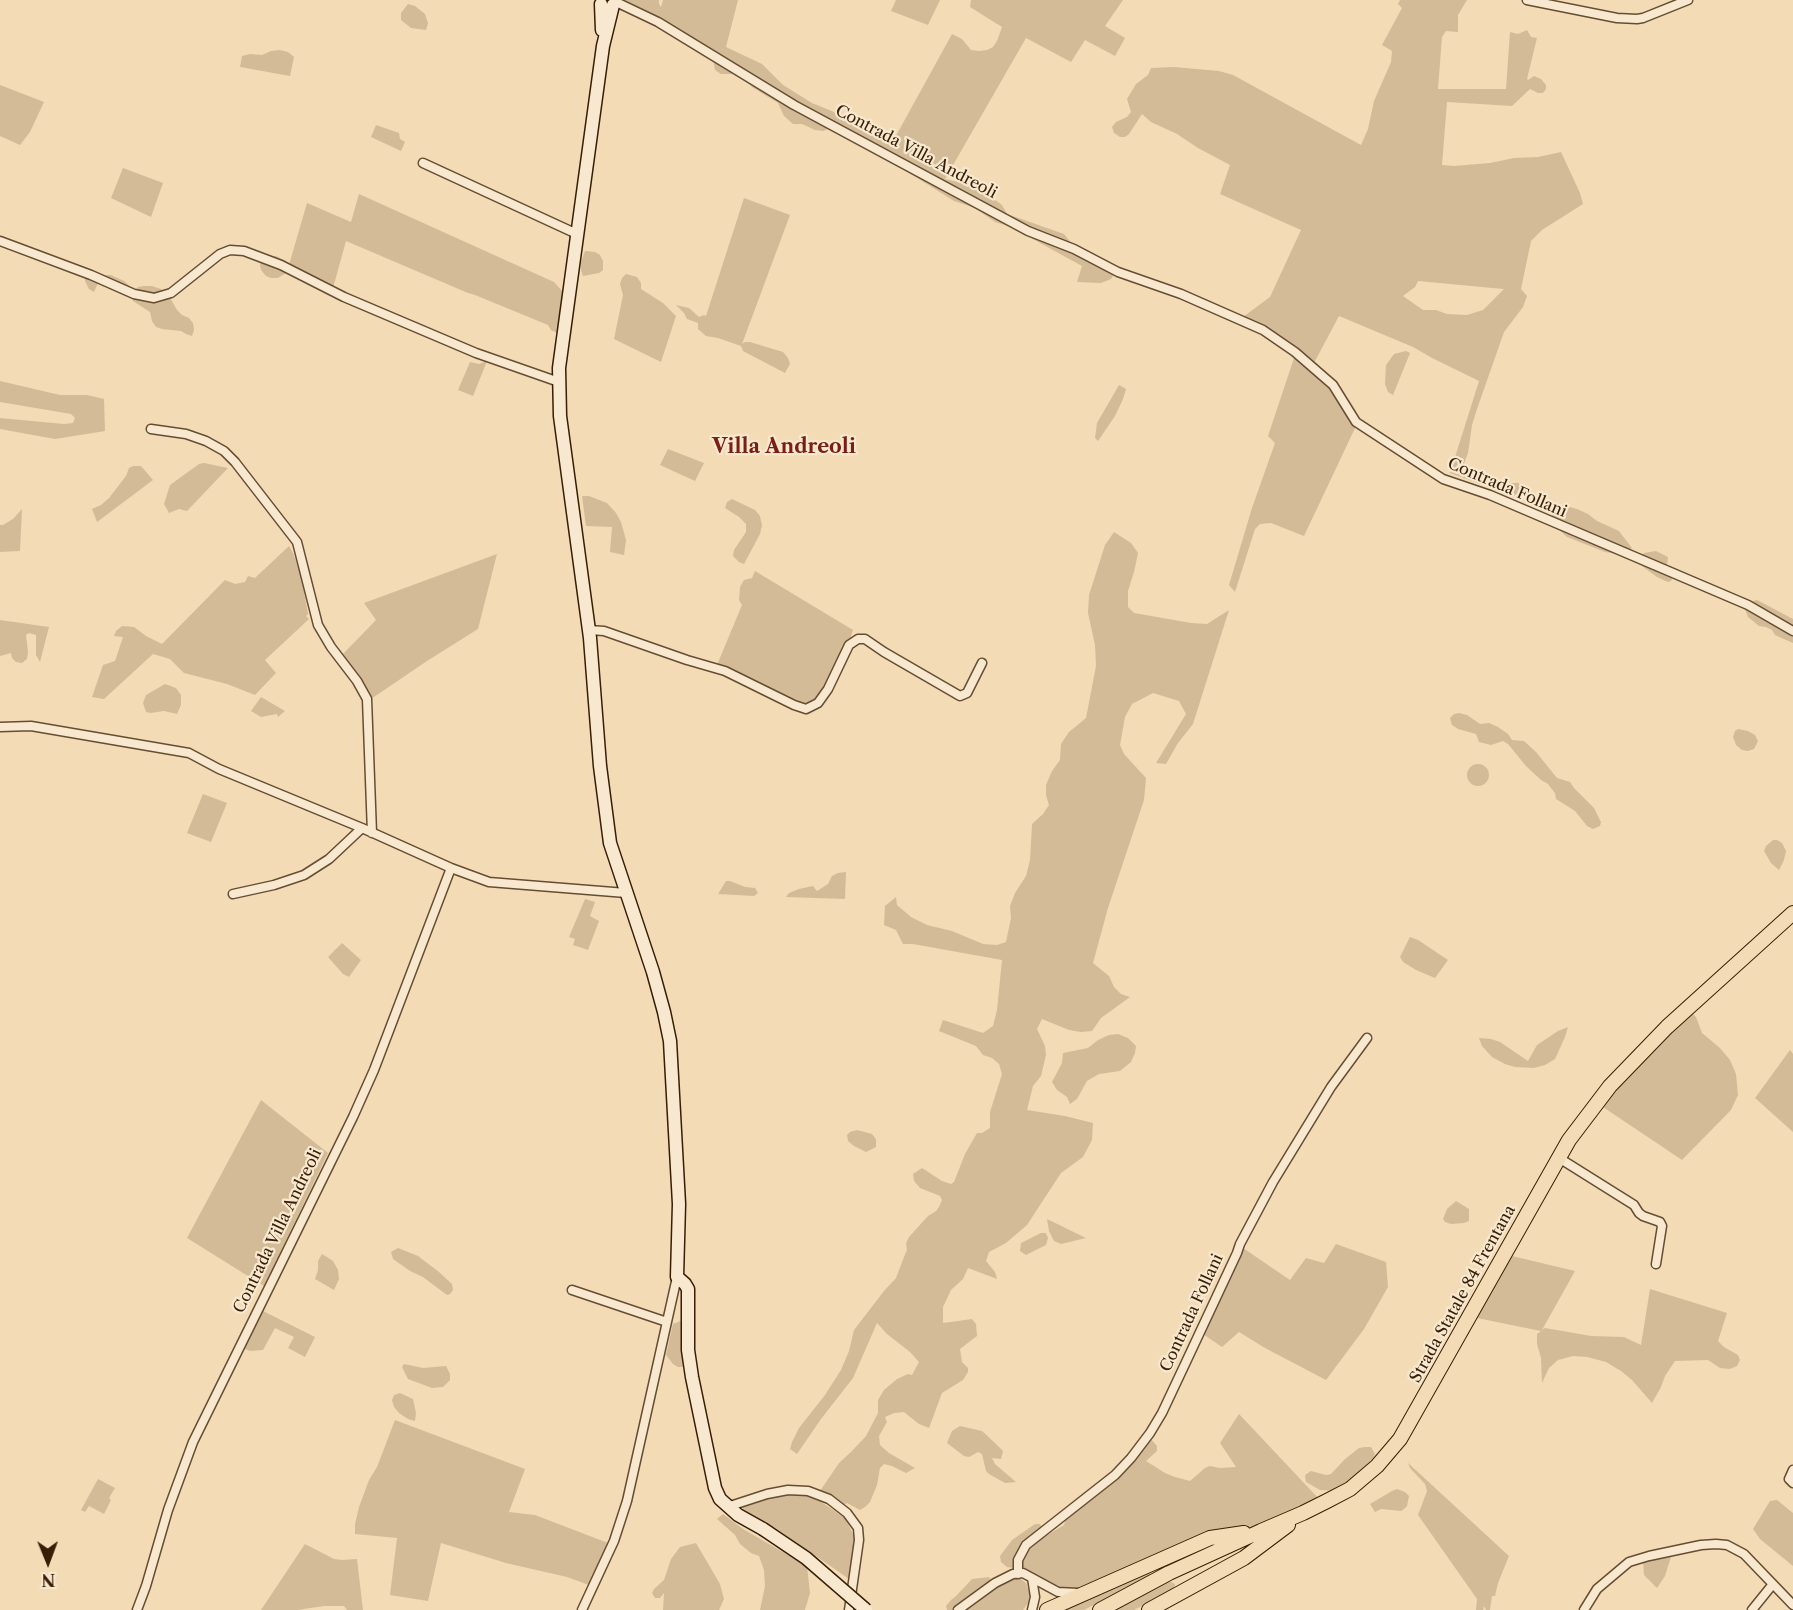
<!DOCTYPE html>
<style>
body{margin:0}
#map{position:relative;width:1793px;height:1610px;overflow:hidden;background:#f3dbb5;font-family:"Libre Caslon Text",serif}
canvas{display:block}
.north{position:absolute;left:18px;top:1532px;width:60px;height:60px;-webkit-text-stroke:4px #f7e8cf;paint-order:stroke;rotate:179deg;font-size:16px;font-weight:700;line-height:24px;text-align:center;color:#371e05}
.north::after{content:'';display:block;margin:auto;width:21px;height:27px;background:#371e05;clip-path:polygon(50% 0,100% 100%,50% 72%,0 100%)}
</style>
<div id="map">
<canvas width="1793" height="1610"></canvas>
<div class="north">N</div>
</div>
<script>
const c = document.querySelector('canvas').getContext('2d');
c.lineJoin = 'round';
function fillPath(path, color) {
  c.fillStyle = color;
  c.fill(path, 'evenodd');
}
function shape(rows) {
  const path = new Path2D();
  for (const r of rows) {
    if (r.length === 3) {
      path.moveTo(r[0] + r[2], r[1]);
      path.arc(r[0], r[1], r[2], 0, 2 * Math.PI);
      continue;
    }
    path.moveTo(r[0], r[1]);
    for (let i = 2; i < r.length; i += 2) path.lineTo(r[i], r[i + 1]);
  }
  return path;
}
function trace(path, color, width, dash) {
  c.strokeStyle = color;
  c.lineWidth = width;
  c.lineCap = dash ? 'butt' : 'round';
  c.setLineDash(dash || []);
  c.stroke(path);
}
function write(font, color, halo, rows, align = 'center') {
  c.font = font + ' "Libre Caslon Text",serif';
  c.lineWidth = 4.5;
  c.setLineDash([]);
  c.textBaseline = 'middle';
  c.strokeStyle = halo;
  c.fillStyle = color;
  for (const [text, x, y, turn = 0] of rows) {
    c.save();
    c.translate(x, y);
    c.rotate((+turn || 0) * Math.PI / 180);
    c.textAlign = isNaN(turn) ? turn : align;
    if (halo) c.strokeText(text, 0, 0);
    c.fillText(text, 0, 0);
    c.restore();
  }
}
fillPath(shape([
 [621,0,659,0,659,4,661,7,663,0,738,0,726,47,762,64,783,85,812,103,856,121,892,143,952,34,962,39,971,50,979,51,987,50,993,47,997,41,1002,27,970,7,971,0,1123,0,1105,26,1125,38,1115,56,1085,40,1071,62,1026,38,945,179,966,184,987,194,1002,205,1007,214,1064,234,1084,259,1115,273,1111,279,1101,283,1077,282,1082,266,1011,227,995,222,975,208,954,201,866,146,828,129,823,131,815,130,802,124,793,124,784,116,778,103,752,87,744,78,737,74,721,74,715,70,713,58,651,23,618,9],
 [896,0,940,0,928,25,891,11],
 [1400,0,1467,0,1458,15,1458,32,1446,31,1442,37,1438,89,1506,89,1510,32,1518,34,1527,30,1531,37,1537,38,1527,79,1528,80,1534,76,1541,79,1546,85,1546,89,1543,93,1538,93,1530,89,1512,106,1447,102,1442,165,1454,166,1490,163,1514,158,1538,157,1561,152,1580,193,1583,204,1542,230,1531,241,1521,289,1527,296,1523,307,1504,332,1477,409,1472,425,1468,453,1461,472,1496,485,1508,483,1518,483,1528,489,1530,493,1527,497,1517,497,1450,473,1479,381,1432,358,1413,347,1339,316,1314,363,1290,342,1256,322,1243,317,1270,297,1301,230,1220,194,1230,165,1198,148,1177,134,1151,122,1142,114,1129,134,1125,137,1120,137,1114,133,1112,127,1116,122,1127,117,1131,112,1127,99,1136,84,1148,75,1151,68,1174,67,1219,71,1233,75,1361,145,1368,129,1374,101,1391,62,1392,51,1382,45,1402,8,1398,4],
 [1418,281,1503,289,1504,289,1483,310,1467,315,1447,314,1436,310,1423,310,1403,296,1415,287],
 [408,4,415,6,425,14,428,23,426,30,411,28,401,20,401,13],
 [280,50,288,52,294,57,290,76,240,67,242,56,250,54,262,55,271,51],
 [0,85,44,102,30,132,20,145,0,136],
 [376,125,399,133,400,139,405,142,401,151,371,137],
 [123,168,163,183,151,217,111,198],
 [359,194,554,282,563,292,557,333,551,330,548,325,475,295,468,293,346,241,333,288,289,271,278,278,271,278,266,276,261,270,260,264,262,258,276,256,286,261,289,265,307,203,351,222],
 [744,198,790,215,742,344,745,342,750,342,783,352,788,358,790,364,785,373,743,351,741,346,718,338,706,336,698,329,698,323,687,319,684,313,676,305,689,308,699,317,704,315,706,316],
 [585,251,595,252,600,255,603,261,603,270,599,273,583,276,581,270,581,262],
 [626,274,637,277,641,283,641,289,663,303,676,316,661,362,614,339,623,295,620,284,622,278],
 [111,275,124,281,135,291,138,287,143,286,152,286,161,289,169,296,177,310,182,315,189,318,193,323,194,330,192,336,186,334,181,331,162,329,156,327,152,321,150,312,133,301,133,296,98,283,94,292,89,289,85,281,85,277,87,276],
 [1406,351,1410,353,1393,395,1388,392,1385,384,1386,365,1394,354],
 [1295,355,1312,370,1332,391,1356,426,1304,536,1271,523,1260,524,1255,529,1235,592,1229,585,1252,508,1275,443,1268,436],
 [487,361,473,396,458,390,470,362,479,364],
 [0,381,60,395,87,395,104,399,105,431,55,439,0,429,0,418,64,424,73,423,75,418,71,414,0,402],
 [1119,385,1126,389,1123,399,1115,416,1098,441,1095,438,1097,423],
 [668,449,704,463,695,481,660,465],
 [204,463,228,468,187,511,179,509,169,513,164,504,170,485,199,464],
 [133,466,141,466,153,480,97,522,92,509,101,505,109,498,126,476,129,468],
 [582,496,589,496,607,503,616,513,621,522,626,540,624,555,610,552,612,527,586,526],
 [732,499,755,510,760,516,762,525,760,534,744,564,739,562,733,556,734,550,746,532,746,524,739,517,725,508,727,502],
 [1559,504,1577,509,1588,514,1597,521,1619,531,1632,548,1621,554,1617,554,1605,552,1567,537,1557,528,1552,516,1554,507],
 [22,509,20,551,0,552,0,525,3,525,13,519],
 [1114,532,1131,543,1138,553,1134,572,1128,591,1128,607,1134,613,1191,623,1207,624,1229,610,1193,724,1178,743,1166,764,1156,763,1186,714,1179,701,1153,693,1132,704,1125,717,1120,745,1124,754,1146,778,1144,800,1108,908,1093,963,1109,976,1114,987,1121,994,1130,997,1101,1018,1092,1031,1081,1032,1069,1030,1042,1019,1037,1029,1045,1046,1046,1055,1041,1076,1033,1086,1027,1110,1065,1116,1093,1123,1092,1140,1083,1157,1061,1173,1027,1225,1006,1243,989,1252,986,1261,995,1272,997,1279,968,1268,963,1279,951,1290,943,1307,943,1323,972,1319,976,1324,977,1336,960,1349,962,1362,968,1368,968,1372,963,1380,942,1393,929,1428,919,1424,904,1412,894,1413,885,1417,887,1422,879,1436,880,1445,889,1453,915,1468,906,1473,892,1466,884,1464,880,1468,877,1485,870,1502,865,1507,860,1510,847,1503,842,1506,820,1491,839,1463,852,1451,866,1436,878,1413,878,1400,884,1390,897,1379,908,1374,912,1375,919,1362,910,1352,887,1334,877,1323,853,1378,821,1419,797,1454,790,1449,792,1442,799,1428,825,1395,841,1370,849,1351,854,1330,884,1291,896,1278,904,1257,907,1250,906,1243,909,1237,928,1216,936,1211,939,1207,942,1200,940,1196,920,1188,914,1181,913,1174,922,1168,942,1181,951,1184,954,1182,965,1154,977,1133,982,1133,990,1128,990,1112,1002,1074,999,1064,992,1058,983,1055,976,1046,939,1031,943,1020,983,1033,993,1026,997,1010,1002,960,913,944,903,944,896,930,884,925,885,906,896,897,897,905,911,917,927,925,952,931,983,944,997,945,1006,942,1011,918,1010,906,1015,893,1026,876,1030,860,1032,824,1043,814,1049,805,1046,795,1046,785,1052,771,1060,760,1061,744,1069,732,1086,718,1096,666,1095,645,1088,613,1089,595,1105,545],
 [289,546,293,553,301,575,308,614,306,616,309,619,265,660,276,673,255,695,227,684,184,673,170,659,153,654,104,699,92,697,103,665,115,661,123,637,114,636,116,631,122,626,134,627,146,636,162,644,225,580,235,584,245,582,248,576,255,578],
 [1656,551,1668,557,1667,565,1677,569,1671,581,1668,582,1657,577,1635,561,1644,553],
 [497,554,478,629,427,661,368,701,365,686,341,656,376,620,364,603],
 [755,571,853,630,848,645,821,693,813,702,799,704,717,665,742,605,739,600,740,587,744,580,752,578],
 [1757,600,1793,619,1793,643,1775,635,1772,630,1766,627,1759,626,1748,617,1745,609,1749,602],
 [0,620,49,627,40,662,36,655,36,635,29,633,26,635,28,652,27,659,22,663,16,662,12,658,11,653,0,656],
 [165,684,176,688,181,695,181,705,177,714,164,711,151,713,146,712,143,703,146,695],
 [261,697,285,711,278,717,277,714,261,717,251,711],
 [1459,713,1467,715,1480,724,1489,723,1498,727,1508,734,1512,740,1524,741,1536,752,1557,778,1570,782,1574,788,1594,808,1601,822,1600,826,1593,829,1587,826,1575,811,1556,799,1555,793,1548,784,1541,780,1526,766,1508,744,1503,741,1491,745,1479,742,1476,734,1458,729,1452,725,1450,718,1454,714],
 [1738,729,1748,731,1755,735,1758,741,1754,749,1748,751,1742,750,1736,745,1733,737,1735,731],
 [1478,775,11],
 [203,794,227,803,211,842,187,833],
 [1773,840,1777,840,1782,843,1786,851,1784,860,1779,870,1771,863,1764,851,1766,846],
 [846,872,845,899,786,897,789,893,799,889,813,886,817,891,828,884,832,876,838,873],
 [726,881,730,881,745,887,755,888,758,893,754,896,718,894],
 [585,899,595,902,590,916,599,921,588,950,573,945,575,939,569,937],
 [1410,937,1418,940,1448,960,1435,978,1416,970,1403,962,1400,957],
 [342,943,361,960,349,977,343,974,328,957],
 [1691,1012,1696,1017,1702,1033,1720,1048,1730,1060,1736,1074,1738,1095,1731,1110,1682,1160,1600,1105],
 [1568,1027,1565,1037,1555,1059,1545,1065,1534,1068,1515,1067,1505,1064,1492,1057,1482,1046,1479,1038,1491,1039,1500,1042,1528,1061,1537,1045,1558,1031],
 [1118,1034,1128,1038,1136,1046,1135,1053,1131,1062,1120,1071,1099,1074,1087,1081,1077,1099,1070,1104,1067,1097,1057,1090,1052,1082,1062,1063,1063,1053,1088,1048,1098,1040,1109,1035],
 [1790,1050,1793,1054,1793,1132,1755,1098],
 [261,1100,328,1153,264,1286,187,1238],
 [857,1130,872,1134,876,1139,876,1147,866,1152,854,1146,848,1141,847,1135,850,1132],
 [1456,1201,1469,1209,1469,1221,1464,1223,1451,1224,1445,1222,1443,1219,1447,1209],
 [1047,1219,1086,1238,1061,1244,1054,1241,1049,1231],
 [1041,1233,1046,1233,1048,1238,1046,1245,1026,1255,1020,1251,1021,1243],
 [1336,1244,1386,1262,1388,1287,1364,1329,1326,1380,1265,1348,1239,1332,1222,1347,1203,1334,1243,1248,1290,1280,1306,1258,1324,1263],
 [398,1248,418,1256,439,1272,452,1284,453,1290,450,1294,447,1295,423,1277,410,1271,393,1259,391,1252],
 [322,1254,333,1261,338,1270,339,1279,334,1290,315,1279,318,1270,318,1261],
 [1512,1256,1575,1271,1542,1330,1545,1328,1591,1336,1624,1337,1641,1345,1650,1289,1727,1313,1718,1341,1724,1347,1738,1355,1740,1360,1737,1366,1730,1369,1720,1368,1708,1360,1675,1361,1665,1376,1661,1387,1652,1403,1632,1380,1621,1371,1606,1362,1587,1357,1573,1356,1558,1360,1549,1368,1542,1383,1541,1358,1537,1344,1537,1334,1541,1331,1477,1318],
 [261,1310,315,1337,305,1357,288,1348,294,1337,275,1328,263,1350,250,1351,242,1348],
 [683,1320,688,1367,678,1367,673,1364,666,1355,673,1324],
 [404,1364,423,1368,446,1366,450,1374,450,1380,443,1387,432,1388,408,1379,402,1367],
 [400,1393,413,1399,416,1413,415,1421,408,1419,399,1413,394,1407,392,1400,394,1395],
 [1239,1414,1320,1500,1273,1522,1247,1529,1120,1571,1071,1590,1062,1591,1021,1569,1021,1563,1031,1545,1064,1525,1066,1518,1150,1438,1157,1446,1157,1451,1146,1461,1165,1473,1175,1477,1190,1481,1205,1468,1210,1466,1220,1468,1236,1467,1220,1443],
 [395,1420,525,1469,509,1512,535,1515,608,1543,589,1585,567,1577,506,1563,441,1543,428,1601,390,1595,397,1538,355,1534,355,1524,359,1507,369,1480,377,1467],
 [960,1426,982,1431,995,1443,1003,1451,1001,1459,992,1458,995,1464,1016,1482,1005,1483,989,1474,986,1471,982,1454,978,1452,969,1457,964,1456,947,1443,952,1431],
 [1365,1447,1371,1447,1375,1454,1374,1457,1354,1478,1335,1491,1320,1490,1306,1482,1305,1475,1311,1471,1326,1475,1331,1474,1345,1459,1359,1448],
 [1408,1463,1509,1556,1498,1583,1495,1596,1492,1596,1490,1610,1486,1610,1484,1606,1483,1610,1476,1610,1477,1599,1418,1515,1427,1491,1425,1484,1410,1468],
 [98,1479,115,1488,109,1498,111,1500,104,1514,89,1506,85,1512,81,1510],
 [1397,1489,1405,1492,1409,1496,1407,1506,1404,1509,1401,1511,1381,1509,1375,1512,1370,1504,1392,1491],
 [792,1493,804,1494,820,1501,845,1518,855,1538,849,1579,777,1529,747,1513,743,1509,743,1506,747,1503],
 [1777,1500,1793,1513,1793,1566,1760,1539,1753,1529,1770,1501],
 [723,1514,743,1529,807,1566,810,1593,805,1610,760,1610,765,1586,764,1570,759,1556,751,1553,740,1544,735,1535,717,1519],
 [1035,1524,1040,1524,1042,1528,1014,1568,1007,1567,1001,1562,1000,1556,1012,1540],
 [696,1543,720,1584,724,1599,719,1610,663,1610,664,1593,660,1598,655,1598,652,1593,654,1589,664,1580,671,1559,680,1547],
 [305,1544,334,1559,342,1560,357,1559,363,1610,347,1610,344,1606,324,1606,297,1610,261,1610],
 [1671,1557,1665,1576,1657,1588,1644,1575,1643,1561],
 [1148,1569,1150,1575,1084,1610,1063,1610],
 [989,1577,992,1582,954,1610,947,1610,946,1606,951,1600,956,1596,972,1579],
 [1016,1579,1021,1579,1026,1583,1030,1596,1028,1603,1023,1610,964,1610,989,1590,1007,1582],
 [1169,1581,1175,1584,1174,1590,1134,1610,1113,1610]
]), '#d3bb97');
const street = shape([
 [1527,0,1617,18,1637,19,1643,18,1688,0],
 [616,2,658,22,794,105,1028,231,1074,249,1118,272,1181,294,1263,330,1295,352,1333,385,1356,422,1443,479,1490,495,1748,605,1793,631],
 [423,163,577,234],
 [0,241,91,275,134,294,154,298,171,293,220,254,230,250,244,251,281,265,344,297,476,353,559,382],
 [151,429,186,434,206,441,224,451,235,462,297,542,318,625,331,647,357,681,367,699,372,833],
 [589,630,604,631,687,660,725,671,794,705,806,709,818,703,828,689,849,645,858,639,865,639,884,652,960,696,967,693,982,663],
 [0,727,31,726,189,753,219,769,362,828,451,868,489,882,626,893],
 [233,894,274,885,304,875,329,859,362,828],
 [1559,1158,1634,1205,1639,1213,1643,1216,1660,1222,1662,1226,1656,1264],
 [572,1290,667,1322],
 [1793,1470,1789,1479,1793,1483],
 [727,1507,767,1494,788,1490,808,1491,829,1499,847,1513,858,1528,859,1540,849,1610],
 [1018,1574,1018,1560,1026,1545,1115,1475,1131,1458,1150,1433,1162,1413,1186,1362,1237,1253,1240,1244,1273,1182,1331,1087,1367,1038],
 [137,1610,146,1586,168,1510,193,1442,353,1117,374,1070,451,868],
 [582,1610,614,1541,627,1501,677,1277],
 [958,1610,995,1583,1013,1574,1023,1573,1058,1592,1078,1593],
 [1032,1610,1035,1597,1032,1578],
 [1584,1610,1597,1589,1629,1562,1649,1556,1701,1545,1716,1544,1727,1545,1744,1554,1793,1605],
 [1752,1610,1773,1584]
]);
const secondary = shape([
 [601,4,602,30],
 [613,5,603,46,559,368,560,416,590,638,600,766,610,843,653,972,664,1012,670,1041,679,1204,677,1277,685,1284,688,1289,688,1350,692,1377,715,1488,720,1499,738,1515,763,1529]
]);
const primary = shape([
 [1047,1610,1210,1538,1244,1533],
 [1100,1610,1169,1573,1261,1531,1303,1513,1327,1501,1350,1489,1377,1466,1400,1439,1569,1140,1610,1086,1667,1027,1793,913],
 [1149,1610,1244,1558,1288,1525]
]);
trace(street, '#664d31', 11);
trace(secondary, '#371e05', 15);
trace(primary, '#371e05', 16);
trace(street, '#f7e8cf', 8);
trace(secondary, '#f7e8cf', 12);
trace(primary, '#f3dbb5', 14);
const secondaryBridge = shape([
 [763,1529,806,1558,866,1610]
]);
trace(secondaryBridge, '#371e05', 15, []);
trace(secondaryBridge, '#f7e8cf', 12);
write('16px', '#371e05', '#f7e8cf', [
 ["Contrada Villa Andreoli",916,152,28],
 ["Contrada Follani",1507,488,23],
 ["Contrada Villa Andreoli",278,1231,-64],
 ["Strada Statale 84 Frentana",1463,1294,-61],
 ["Contrada Follani",1192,1313,-65]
]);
write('bold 20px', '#7a1f14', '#f7e8cf', [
 ["Villa Andreoli",784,447]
]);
</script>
